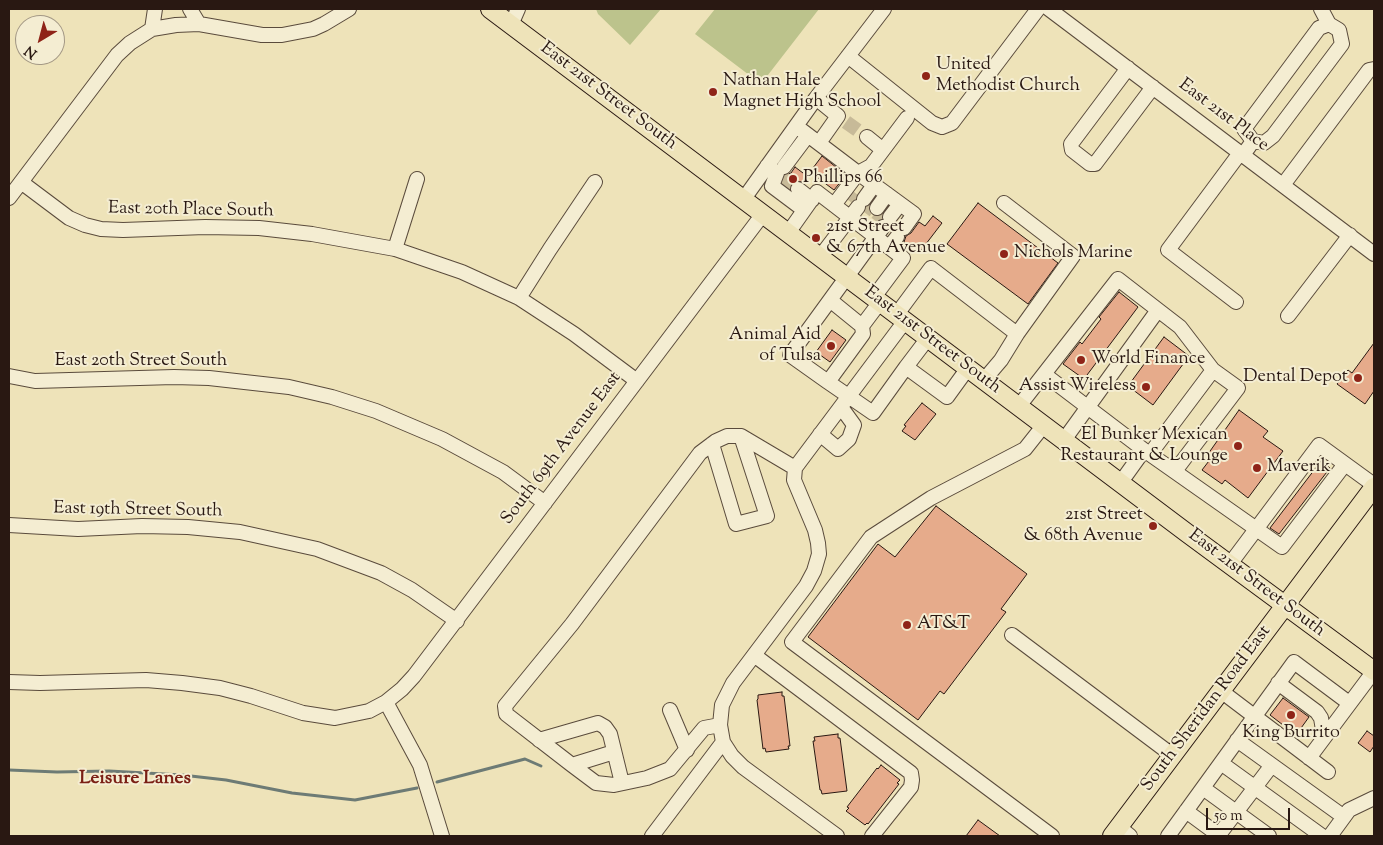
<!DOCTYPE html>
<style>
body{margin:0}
#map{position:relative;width:1383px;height:845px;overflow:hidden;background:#eee3b9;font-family:"Sorts Mill Goudy",serif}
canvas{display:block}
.frame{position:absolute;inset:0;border:10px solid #291812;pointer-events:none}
.north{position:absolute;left:15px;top:15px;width:50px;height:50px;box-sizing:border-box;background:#f4edd2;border:1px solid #a39885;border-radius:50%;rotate:217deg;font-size:14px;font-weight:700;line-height:20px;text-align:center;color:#291812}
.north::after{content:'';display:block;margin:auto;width:18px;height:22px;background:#8f2418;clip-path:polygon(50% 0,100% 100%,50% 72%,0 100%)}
.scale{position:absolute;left:1206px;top:808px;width:84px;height:22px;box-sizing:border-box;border:2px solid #291812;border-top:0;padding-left:6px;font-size:15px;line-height:18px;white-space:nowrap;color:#291812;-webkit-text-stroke:4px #f4edd2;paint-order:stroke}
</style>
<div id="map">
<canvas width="1383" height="845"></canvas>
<div class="frame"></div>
<div class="north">N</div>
<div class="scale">50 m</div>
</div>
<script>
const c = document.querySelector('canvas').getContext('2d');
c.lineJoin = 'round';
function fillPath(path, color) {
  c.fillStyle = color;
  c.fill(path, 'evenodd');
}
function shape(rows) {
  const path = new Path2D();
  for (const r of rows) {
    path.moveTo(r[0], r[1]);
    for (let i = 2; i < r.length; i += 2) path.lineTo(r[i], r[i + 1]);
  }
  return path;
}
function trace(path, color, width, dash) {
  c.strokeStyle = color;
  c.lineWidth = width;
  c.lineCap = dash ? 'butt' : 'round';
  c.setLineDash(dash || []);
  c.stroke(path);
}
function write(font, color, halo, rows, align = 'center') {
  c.font = font + ' "Sorts Mill Goudy",serif';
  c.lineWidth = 4;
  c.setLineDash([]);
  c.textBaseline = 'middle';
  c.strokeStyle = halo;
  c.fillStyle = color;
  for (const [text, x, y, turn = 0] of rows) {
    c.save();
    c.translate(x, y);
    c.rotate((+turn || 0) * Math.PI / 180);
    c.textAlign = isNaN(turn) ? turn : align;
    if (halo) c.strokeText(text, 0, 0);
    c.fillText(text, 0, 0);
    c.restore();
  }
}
fillPath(shape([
 [596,9,661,9,630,45,598,14],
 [715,9,819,9,761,84,695,34]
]), '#bcc38c');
trace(shape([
 [9,770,57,772,109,771,182,775,226,780,292,793,355,800,417,788],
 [437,782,525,759,541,766]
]), '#6d7b75', 3);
const building = shape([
 [822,156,846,175,834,190,810,172,822,156],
 [795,167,807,176,803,182,794,181,789,188,783,183,785,175,791,173,795,167],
 [978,203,1058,263,1028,304,947,244,978,203],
 [933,216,942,223,919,253,904,242,906,236,911,233,919,222,925,226,933,216],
 [1119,292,1138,307,1084,379,1063,364,1080,342,1082,344,1101,319,1099,317,1119,292],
 [832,330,846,340,830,362,816,352,832,330],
 [1164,337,1189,356,1153,405,1128,386,1164,337],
 [1374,343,1374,391,1365,404,1337,384,1348,370,1352,373,1374,343],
 [922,403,936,414,915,440,902,431,906,426,904,425,922,403],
 [1239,410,1268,431,1263,437,1283,451,1248,498,1225,480,1222,484,1202,470,1212,457,1208,454,1239,410],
 [1321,461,1330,468,1279,534,1270,528,1321,461],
 [936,506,1027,574,1001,609,1006,612,944,694,940,691,918,720,808,637,878,544,895,557,936,506],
 [782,692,782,696,784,696,790,746,788,746,789,749,766,752,765,748,763,749,757,700,758,699,758,695,782,692],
 [1283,698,1309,717,1296,735,1270,715,1283,698],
 [1367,731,1374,736,1374,746,1370,752,1358,743,1367,731],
 [838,734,838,738,840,738,847,791,822,794,821,790,820,790,813,741,815,741,814,737,838,734],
 [881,765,900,780,897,783,899,784,868,824,867,823,865,825,846,811,849,808,847,807,877,768,878,769,881,765],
 [978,820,1000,836,966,836,978,820]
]);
fillPath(building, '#e6ab8b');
trace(building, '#291812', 1);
trace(shape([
 [846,122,867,137],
 [782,177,798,189],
 [852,203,858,195],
 [864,212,870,204],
 [877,222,884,213],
 [890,232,897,222]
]), '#c7ba98', 14, [14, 7]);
const minor = shape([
 [190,9,199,24],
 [1049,9,1374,254],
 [1321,9,1329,24],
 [511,25,518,9],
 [152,29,155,9],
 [848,56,932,123,942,127,952,123,1038,9],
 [1128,68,1071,144,1072,150,1090,164,1095,164,1153,87],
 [816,98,838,116,819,143],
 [796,126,858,173,871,166,907,118],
 [867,137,883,150],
 [1243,155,1253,141,1264,143,1273,136,1342,44,1339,30,1329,24,1319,28,1244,129,1253,141],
 [767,166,777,173,772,186,804,210],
 [784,167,808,135],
 [21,182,69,218,85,225,101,229,123,230,205,227,259,228,312,234,395,249,462,272,519,298,574,334,637,381],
 [1283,185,1369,70,1374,69],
 [798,189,812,200],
 [9,198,117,55,130,43,152,29,176,25,199,24,262,35,282,35,313,29,324,24,349,9],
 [864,199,874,185],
 [743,200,816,98,884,9],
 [1004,203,1073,256,1017,334],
 [834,205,858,173,914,214,904,228],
 [877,208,887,194],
 [890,217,900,204],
 [883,227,830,300,862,326,863,334,828,382,873,413,906,367],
 [788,233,817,192,903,258,874,297],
 [889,247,897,237],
 [395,249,417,179],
 [820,257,858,207],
 [519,298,550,249,595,182],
 [1236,302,1168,250,1240,153],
 [897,314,931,268,1017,334,1001,360,984,380],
 [1288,316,1350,235],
 [862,326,880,302],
 [928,338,906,367,947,397,968,368],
 [1044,374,1118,279,1158,310],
 [9,376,35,381,174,377,209,378,289,387,332,397,376,411,442,439,503,472,545,503],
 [828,382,790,355,830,300],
 [1019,406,1044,374,1144,450,1282,547,1345,464],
 [1044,425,1025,449,931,498,871,537,792,642,1052,836],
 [820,434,838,449,849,439,854,425,841,407],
 [1064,440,1158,310,1180,327,1213,370,1238,388,1175,471],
 [712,444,736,524,767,516,741,436],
 [1150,454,1213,370],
 [1121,482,1144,450],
 [9,525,78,529,142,526,188,527,240,532,317,549,381,573,412,590,457,621],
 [1230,564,1319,445,1374,485],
 [1012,635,1172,755],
 [754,655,911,773,912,780,911,787,872,836],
 [9,682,40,683,146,680,182,683,220,688,251,696,303,713,335,718,369,711,386,702,402,689,414,676,763,214],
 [1278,683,1317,712,1321,718,1324,736],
 [1221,691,1328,772],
 [386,702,420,765,442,836],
 [670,710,687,750],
 [720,725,704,728,670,769,647,778,614,785,596,783,572,765,506,714,505,706,572,624,700,453,716,441,727,436,741,436,795,468],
 [539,740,598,723,605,727,610,734,622,783],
 [1237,740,1344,817],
 [1309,758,1374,671],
 [1221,763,1322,836],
 [572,765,614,752],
 [1203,788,1269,836],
 [1186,811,1220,836],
 [1119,827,1130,836],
 [652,836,723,742],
 [837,836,743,767,732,756,723,742,720,725,722,705,733,683,806,586,814,571,819,554,818,543,815,530,794,480,795,468,905,321],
 [1168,836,1294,662,1349,703],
 [1218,836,1272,765],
 [1330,836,1349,810,1374,798]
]);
const major = shape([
 [490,9,1187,533,1374,671],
 [1112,836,1374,487]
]);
trace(minor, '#5a4b3c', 16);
trace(major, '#291812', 20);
trace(minor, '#f4edd2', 14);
trace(major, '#eee3b9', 18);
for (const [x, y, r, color] of [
 [926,76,5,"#8f2418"],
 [713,92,5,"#8f2418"],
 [793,179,5,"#8f2418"],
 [816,238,5,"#8f2418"],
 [1004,254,5,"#8f2418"],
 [831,346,5,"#8f2418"],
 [1081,360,5,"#8f2418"],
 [1358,378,5,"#8f2418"],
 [1146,387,5,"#8f2418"],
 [1238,446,5,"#8f2418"],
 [1257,468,5,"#8f2418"],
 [1153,526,5,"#8f2418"],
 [907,625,5,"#8f2418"],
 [1291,715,5,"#8f2418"]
]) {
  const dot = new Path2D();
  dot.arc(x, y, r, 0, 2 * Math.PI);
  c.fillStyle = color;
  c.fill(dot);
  trace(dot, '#f4edd2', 2);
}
write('18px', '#291812', '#f4edd2', [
 ["United",936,66],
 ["Methodist Church",936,87],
 ["Nathan Hale",723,82],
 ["Magnet High School",723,103],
 ["Phillips 66",803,179],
 ["21st Street",826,228],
 ["& 67th Avenue",826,249],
 ["Nichols Marine",1014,254],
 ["Animal Aid",821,336,"right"],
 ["of Tulsa",821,357,"right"],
 ["World Finance",1091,360],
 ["Dental Depot",1348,378,"right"],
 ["Assist Wireless",1136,387,"right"],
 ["El Bunker Mexican",1228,436,"right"],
 ["Restaurant & Lounge",1228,457,"right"],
 ["Maverik",1267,468],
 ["21st Street",1143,516,"right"],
 ["& 68th Avenue",1143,537,"right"],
 ["AT&T",917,625],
 ["King Burrito",1291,734,"center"]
], 'left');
write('18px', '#291812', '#f4edd2', [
 ["East 21st Street South",608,97,37],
 ["East 21st Place",1223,116,37],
 ["East 20th Place South",191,211,1],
 ["East 21st Street South",932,341,37],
 ["East 20th Street South",141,362],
 ["South 69th Avenue East",562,449,-53],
 ["East 19th Street South",138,511,1],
 ["East 21st Street South",1256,584,37],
 ["South Sheridan Road East",1207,709,-53]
]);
write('bold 19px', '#7a1f14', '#f4edd2', [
 ["Leisure Lanes",135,780]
]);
</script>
